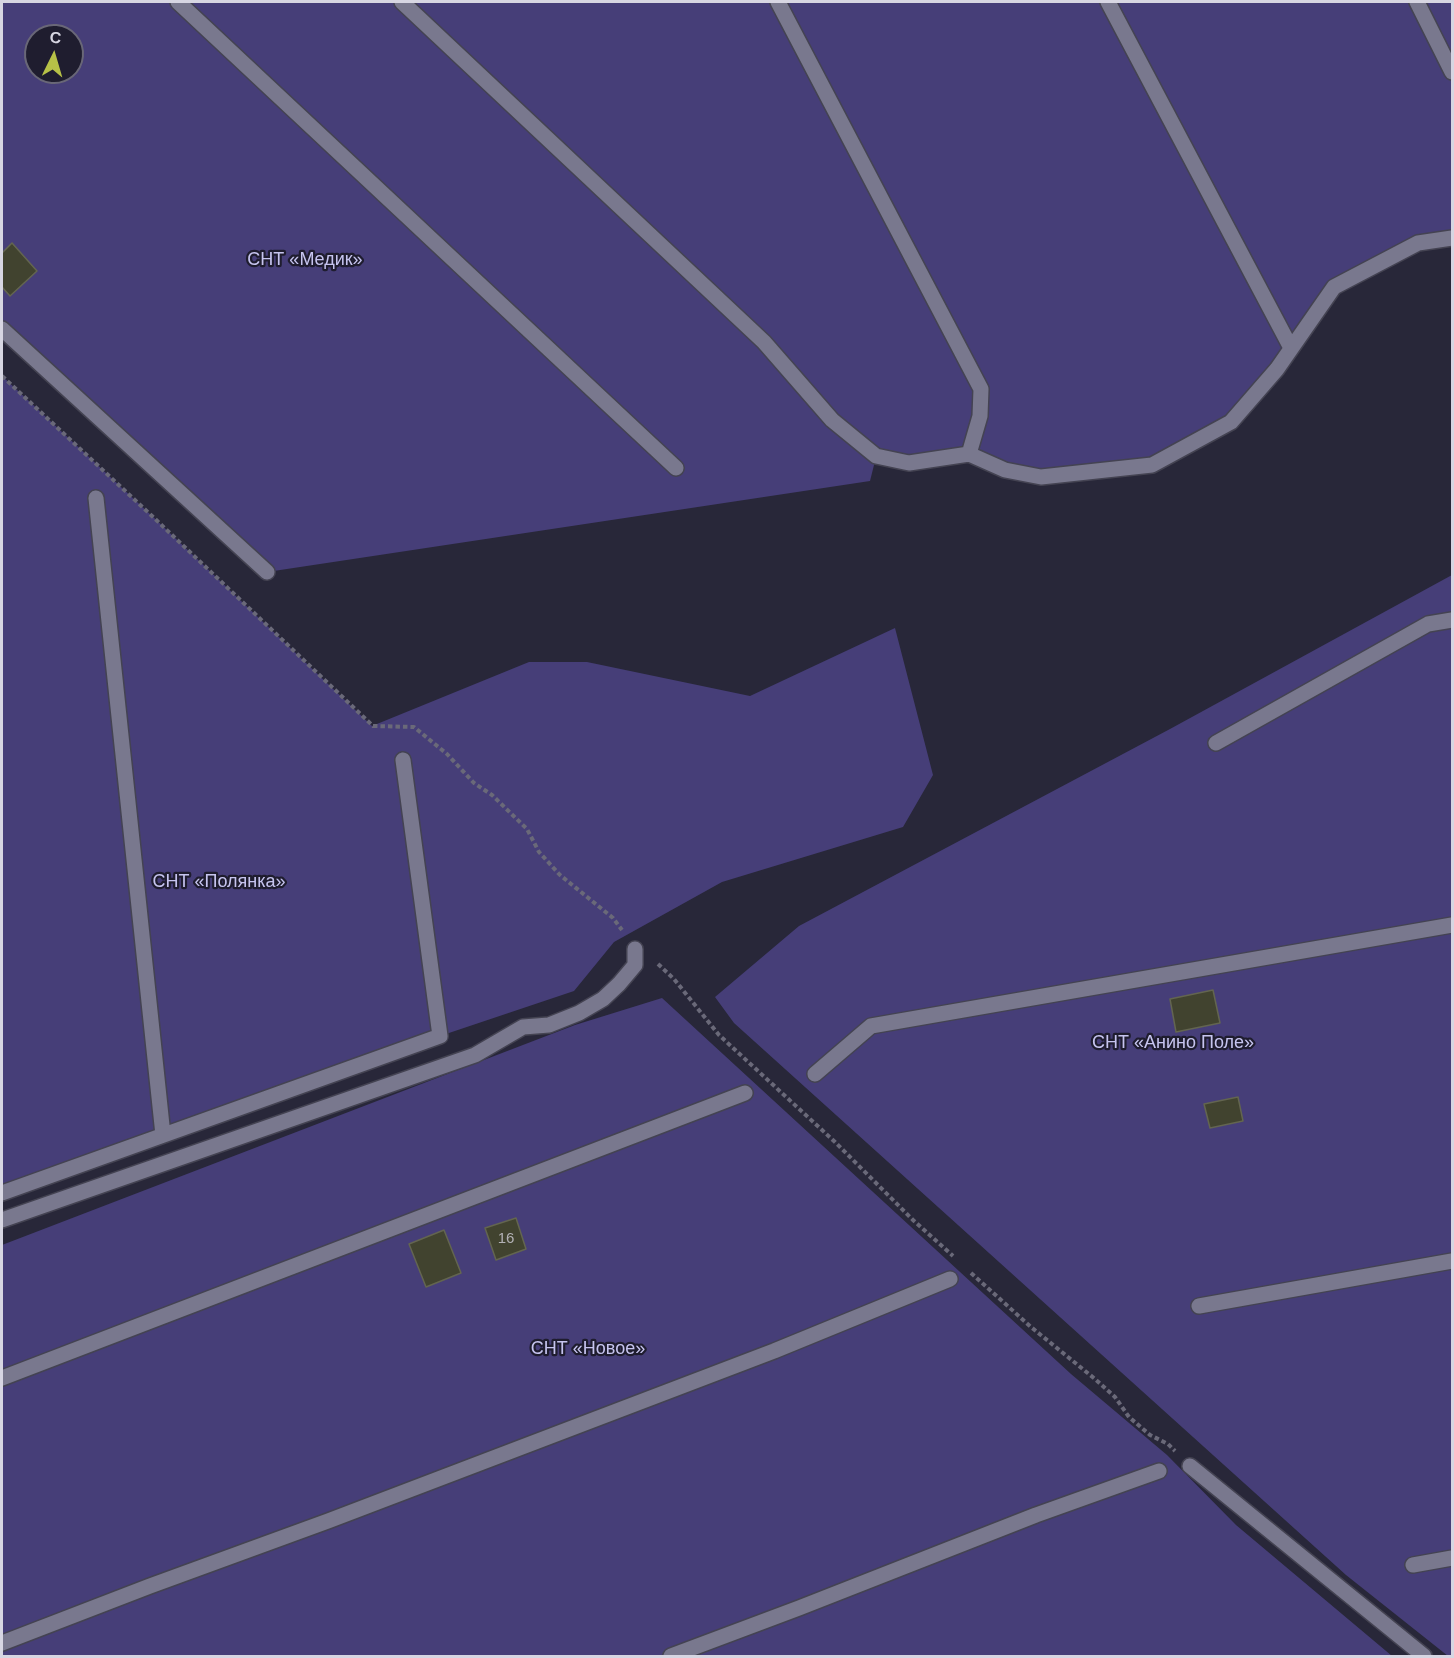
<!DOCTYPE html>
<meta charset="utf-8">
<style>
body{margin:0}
#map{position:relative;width:1454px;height:1658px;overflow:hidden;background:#282739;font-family:Helvetica,sans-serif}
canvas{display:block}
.frame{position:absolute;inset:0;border:3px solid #d7d6e2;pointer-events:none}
.north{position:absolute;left:24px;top:24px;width:60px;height:60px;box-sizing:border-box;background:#1f1d2f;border:2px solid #696777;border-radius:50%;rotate:5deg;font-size:16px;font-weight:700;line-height:24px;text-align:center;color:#d7d6e2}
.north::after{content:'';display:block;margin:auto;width:21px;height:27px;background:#b7c147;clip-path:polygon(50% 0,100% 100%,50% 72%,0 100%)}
</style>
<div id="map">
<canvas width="1454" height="1658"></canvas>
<div class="frame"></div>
<div class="north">С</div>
</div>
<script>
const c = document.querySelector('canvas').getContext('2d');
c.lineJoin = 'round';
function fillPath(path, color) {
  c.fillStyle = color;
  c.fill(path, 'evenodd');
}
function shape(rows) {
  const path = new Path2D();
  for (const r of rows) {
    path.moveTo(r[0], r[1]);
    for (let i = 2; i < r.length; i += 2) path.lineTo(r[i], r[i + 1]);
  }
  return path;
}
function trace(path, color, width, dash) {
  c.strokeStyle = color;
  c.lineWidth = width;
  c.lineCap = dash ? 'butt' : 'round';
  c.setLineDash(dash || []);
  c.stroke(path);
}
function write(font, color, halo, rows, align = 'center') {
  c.font = font + ' Helvetica,sans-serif';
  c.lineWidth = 4.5;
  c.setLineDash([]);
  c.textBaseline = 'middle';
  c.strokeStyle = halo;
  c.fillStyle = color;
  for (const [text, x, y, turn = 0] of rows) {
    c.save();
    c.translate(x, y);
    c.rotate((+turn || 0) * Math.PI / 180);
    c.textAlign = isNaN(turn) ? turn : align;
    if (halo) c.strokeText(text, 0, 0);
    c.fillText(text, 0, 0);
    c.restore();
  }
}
fillPath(shape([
 [2,2,1452,2,1452,238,1418,243,1334,287,1231,422,1152,465,1041,477,969,454,876,457,870,481,267,572,2,329],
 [36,36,72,36,72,72,36,72],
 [2,376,152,516,372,726,529,662,587,662,750,696,895,628,933,775,903,827,722,882,614,942,574,991,440,1036,2,1193],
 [1452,575,1452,1656,1448,1656,1346,1575,734,1023,715,997,799,926,1170,729],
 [662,998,1071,1374,1167,1455,1236,1525,1392,1656,2,1656,2,1245,575,1025]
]), '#463e78');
const building = shape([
 [12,243,37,271,10,296,2,287,2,253,12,243],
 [1213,990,1220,1023,1176,1032,1170,999,1213,990],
 [1238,1097,1243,1121,1210,1128,1204,1104,1238,1097],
 [516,1218,526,1249,496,1260,485,1228,516,1218],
 [444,1230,461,1273,426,1287,409,1244,444,1230]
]);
fillPath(building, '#41432f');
trace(building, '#636550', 1.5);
const minor = shape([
 [178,2,676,468],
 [402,2,764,342,832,420,876,456,909,463,969,454,1005,470,1041,477,1152,465,1231,422,1277,369,1334,287,1418,243,1452,238],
 [778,2,981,389,980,416,969,454],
 [1108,2,1291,348],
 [1417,2,1452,72],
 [2,329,267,572],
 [96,498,163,1135],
 [1216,743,1428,624,1452,620],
 [815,1074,871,1026,1452,925],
 [2,1193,440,1036,403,760],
 [2,1220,475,1055,523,1027,549,1025,579,1013,603,999,619,984,635,965,635,949],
 [1199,1306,1452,1261],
 [2,1378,745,1093],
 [1190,1466,1424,1656],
 [1413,1565,1452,1558],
 [2,1643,150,1586,328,1521,774,1351,950,1279],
 [671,1656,799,1608,1036,1515,1159,1471]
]);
trace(minor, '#444352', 18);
trace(shape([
 [2,376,152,516,373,726,414,727,447,754,474,783,492,795,527,829,539,852,560,875,613,918,622,930],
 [658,964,674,979,719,1035,835,1142,913,1220,953,1256],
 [971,1273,1031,1327,1095,1379,1115,1397,1129,1417,1150,1435,1168,1444,1175,1451]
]), '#6a6979', 4, [4.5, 3]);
trace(minor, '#79788e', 15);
write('15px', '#b2b1b5', null, [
 ["16",506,1239]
]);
write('18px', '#c6c4ef', '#1f1d2f', [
 ["СНТ «Медик»",305,260],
 ["СНТ «Полянка»",219,882],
 ["СНТ «Анино Поле»",1173,1043],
 ["СНТ «Новое»",588,1349]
]);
</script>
